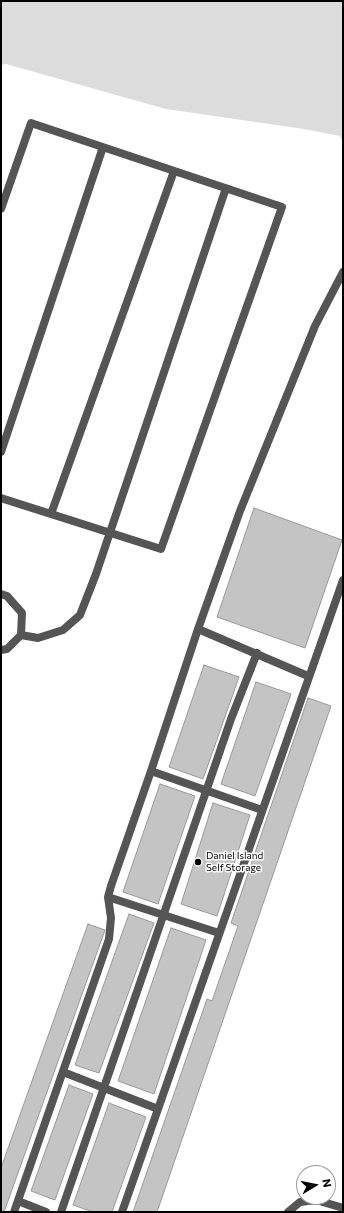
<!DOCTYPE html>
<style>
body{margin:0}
#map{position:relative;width:344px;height:1213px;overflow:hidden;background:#fff;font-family:Commissioner,sans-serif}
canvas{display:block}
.frame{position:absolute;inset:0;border:2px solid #000;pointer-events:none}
.north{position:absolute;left:296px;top:1165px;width:40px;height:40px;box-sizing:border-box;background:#fff;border:1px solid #999;border-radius:50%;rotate:80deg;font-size:11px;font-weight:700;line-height:16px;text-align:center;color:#000}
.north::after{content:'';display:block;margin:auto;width:14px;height:18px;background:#000;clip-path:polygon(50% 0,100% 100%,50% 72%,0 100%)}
</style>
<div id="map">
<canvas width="344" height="1213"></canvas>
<div class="frame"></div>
<div class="north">N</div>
</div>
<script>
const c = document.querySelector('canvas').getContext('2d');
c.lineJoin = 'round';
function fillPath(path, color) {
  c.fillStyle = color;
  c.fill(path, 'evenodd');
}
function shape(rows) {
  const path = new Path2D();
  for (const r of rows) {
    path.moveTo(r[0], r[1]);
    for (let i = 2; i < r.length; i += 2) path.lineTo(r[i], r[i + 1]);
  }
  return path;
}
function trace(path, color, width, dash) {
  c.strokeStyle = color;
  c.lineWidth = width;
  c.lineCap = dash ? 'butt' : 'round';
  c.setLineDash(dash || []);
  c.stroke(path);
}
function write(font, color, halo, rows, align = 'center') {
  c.font = font + ' Commissioner,sans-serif';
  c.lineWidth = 3;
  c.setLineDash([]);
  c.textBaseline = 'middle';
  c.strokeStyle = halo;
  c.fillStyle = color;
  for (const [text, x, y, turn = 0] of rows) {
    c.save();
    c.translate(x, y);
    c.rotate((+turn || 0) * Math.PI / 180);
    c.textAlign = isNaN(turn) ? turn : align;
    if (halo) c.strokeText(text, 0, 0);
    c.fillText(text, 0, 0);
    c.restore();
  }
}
fillPath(shape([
 [1,1,343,1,343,143,340,136,304,129,166,109,6,64,1,65]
]), '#dcdcdc');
const building = shape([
 [254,508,342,540,305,648,217,617,254,508],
 [204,665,239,677,203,779,169,767,204,665],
 [256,682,291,694,255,796,221,784,256,682],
 [308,698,331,706,157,1212,133,1212,207,999,212,1001,238,926,231,923,308,698],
 [160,784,195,796,158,904,123,892,160,784],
 [213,803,250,815,217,916,181,904,213,803],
 [129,914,154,923,99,1073,75,1065,129,914],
 [88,924,105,930,4,1212,1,1211,1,1168,88,924],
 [171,928,206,940,154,1094,118,1081,171,928],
 [69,1085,93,1094,55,1200,31,1191,69,1085],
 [109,1103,146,1117,112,1212,93,1212,73,1205,109,1103]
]);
fillPath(building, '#c4c4c4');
trace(building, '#999', 1);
trace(shape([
 [1,209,31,123,282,207,161,549,1,498],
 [1,452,103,147],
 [51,514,174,171],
 [198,629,308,676],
 [21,635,38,638,63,630,80,615,96,574,226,188],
 [151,771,262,810],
 [108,897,219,933],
 [63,1072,158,1109],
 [18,1201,46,1212],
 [14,1212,109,939,111,918,108,897,111,886,151,771,198,629,240,511,315,326,343,272],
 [61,1212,231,719,257,653],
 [122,1212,343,580]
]), '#555', 8);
trace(shape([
 [1,594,7,596,22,613,21,635,7,649,1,650],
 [288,1212,300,1202,316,1200,343,1208]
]), '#555', 8);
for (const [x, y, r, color] of [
 [198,862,4,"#000"]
]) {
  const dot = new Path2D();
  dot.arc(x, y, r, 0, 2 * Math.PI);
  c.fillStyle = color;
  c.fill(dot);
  trace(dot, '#fff', 1.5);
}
write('10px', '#000', '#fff', [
 ["Daniel Island",206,856],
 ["Self Storage",206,868]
], 'left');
</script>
